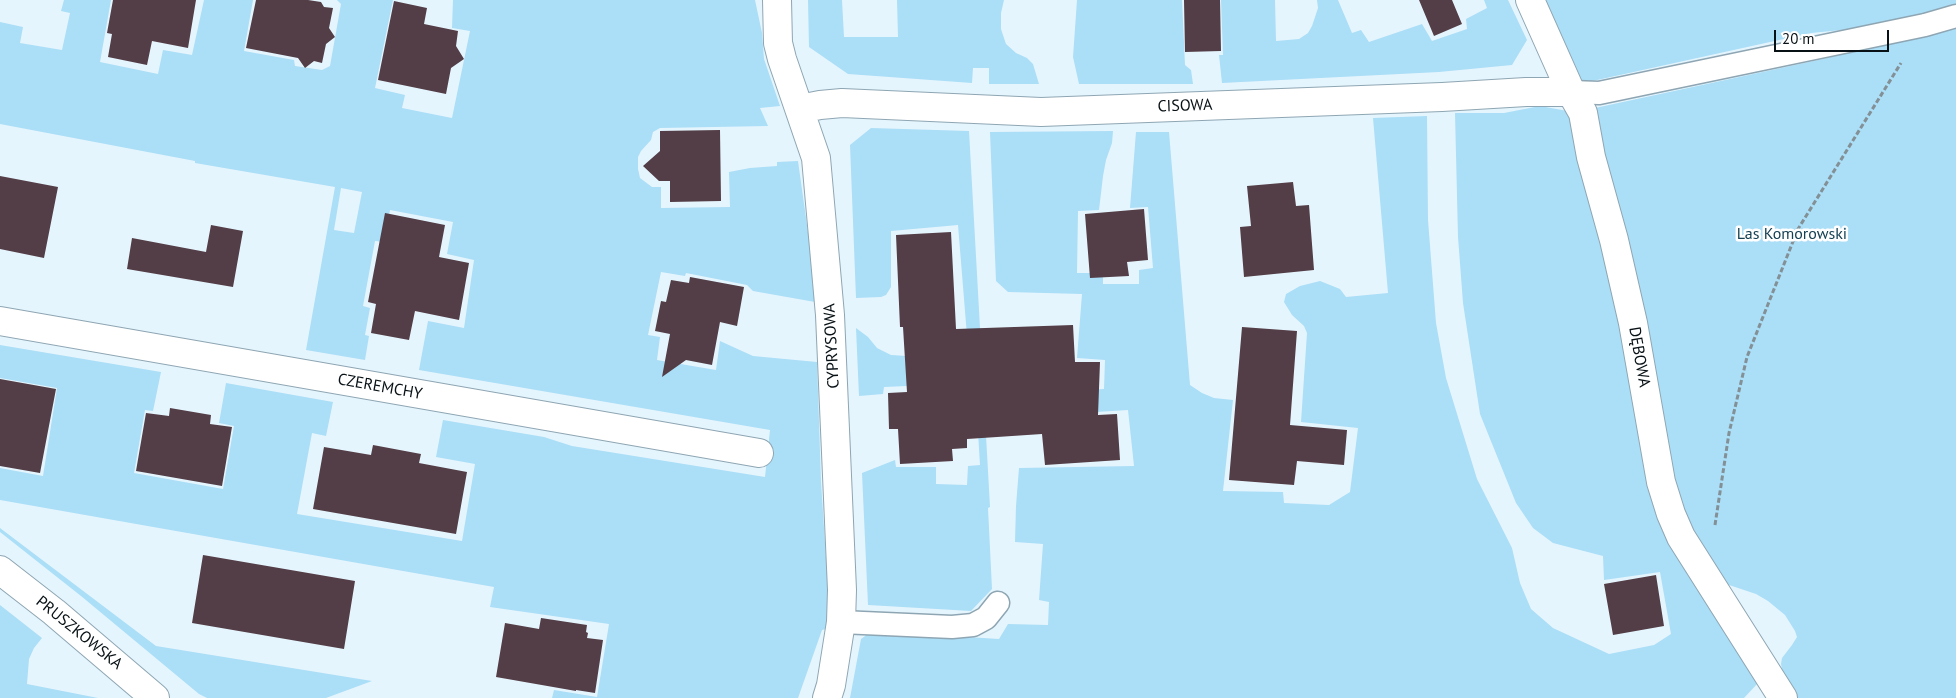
<!DOCTYPE html>
<meta charset="utf-8">
<style>
body{margin:0}
#map{position:relative;width:1956px;height:698px;overflow:hidden;background:#e5f5fd;font-family:"PT Sans",sans-serif}
canvas{display:block}
.scale{position:absolute;left:1774px;top:30px;width:115px;height:22px;box-sizing:border-box;border:2px solid #081115;border-top:0;padding-left:6px;font-size:15px;line-height:18px;white-space:nowrap;color:#081115;-webkit-text-stroke:4px #fff;paint-order:stroke}
</style>
<div id="map">
<canvas width="1956" height="698"></canvas>
<div class="scale">20 m</div>
</div>
<script>
const c = document.querySelector('canvas').getContext('2d');
c.lineJoin = 'round';
function fillPath(path, color) {
  c.fillStyle = color;
  c.fill(path, 'evenodd');
}
function shape(rows) {
  const path = new Path2D();
  for (const r of rows) {
    path.moveTo(r[0], r[1]);
    for (let i = 2; i < r.length; i += 2) path.lineTo(r[i], r[i + 1]);
  }
  return path;
}
function trace(path, color, width, dash) {
  c.strokeStyle = color;
  c.lineWidth = width;
  c.lineCap = dash ? 'butt' : 'round';
  c.setLineDash(dash || []);
  c.stroke(path);
}
function write(font, color, halo, rows, align = 'center') {
  c.font = font + ' "PT Sans",sans-serif';
  c.lineWidth = 5;
  c.setLineDash([]);
  c.textBaseline = 'middle';
  c.strokeStyle = halo;
  c.fillStyle = color;
  for (const [text, x, y, turn = 0] of rows) {
    c.save();
    c.translate(x, y);
    c.rotate((+turn || 0) * Math.PI / 180);
    c.textAlign = isNaN(turn) ? turn : align;
    if (halo) c.strokeText(text, 0, 0);
    c.fillText(text, 0, 0);
    c.restore();
  }
}
fillPath(shape([
 [64,0,111,0,100,62,158,74,163,50,192,55,204,0,253,0,244,51,294,60,295,66,322,70,330,66,341,4,337,0,393,0,375,88,405,95,402,108,452,118,470,31,452,28,453,0,755,0,762,33,764,59,780,106,760,108,768,126,660,128,653,132,651,140,641,151,638,157,638,169,640,178,652,187,661,187,661,208,730,207,729,172,750,168,777,166,777,162,798,161,813,268,815,302,753,291,747,285,686,273,685,276,661,272,648,335,660,337,657,360,716,370,720,341,753,356,817,362,821,482,829,604,826,629,822,630,798,698,552,698,554,690,597,697,609,624,490,607,494,587,0,500,0,468,43,476,57,388,0,378,0,345,161,372,153,411,145,410,134,473,223,489,234,426,219,423,226,383,333,402,326,436,312,433,297,514,462,541,475,464,436,457,443,420,544,437,572,446,765,477,770,430,419,370,428,321,464,328,474,260,447,254,453,222,390,210,384,242,375,241,363,306,370,308,365,335,369,336,365,360,306,350,335,187,195,163,195,161,0,124,0,22,23,27,20,43,62,50,70,13,61,11],
 [341,188,362,192,354,233,334,230],
 [808,0,842,0,844,37,898,37,897,0,1004,0,1001,13,1001,29,1006,44,1016,53,1027,58,1033,64,1039,84,989,84,989,68,973,68,972,83,848,74,809,47],
 [1077,0,1182,0,1185,65,1191,70,1193,84,1079,84,1073,57],
 [1221,0,1275,0,1276,41,1299,39,1308,33,1312,26,1318,8,1317,0,1338,0,1352,33,1361,30,1369,42,1422,24,1432,41,1467,29,1466,19,1487,8,1484,0,1508,0,1527,40,1512,65,1439,72,1222,83,1219,55,1223,55],
 [1544,0,1956,0,1956,7,1883,26,1811,33,1579,84],
 [1956,24,1956,698,1798,698,1783,674,1781,664,1782,658,1792,645,1797,637,1795,631,1785,615,1768,601,1756,594,1726,584,1690,532,1670,478,1600,151,1595,108,1823,59,1935,31],
 [1540,106,1573,112,1607,244,1659,518,1758,683,1744,698,850,698,861,639,872,631,999,639,1008,624,1048,625,1049,602,1039,600,1043,544,1015,542,1016,506,1019,468,1134,466,1128,410,1017,417,1046,392,1104,389,1105,360,1077,358,1082,294,1008,292,996,281,990,132,1113,131,1112,143,1106,160,1103,176,1099,210,1078,211,1077,273,1103,273,1103,284,1139,284,1139,270,1153,268,1148,207,1130,208,1136,132,1169,132,1190,385,1202,393,1214,398,1233,400,1223,491,1283,492,1284,503,1329,505,1350,492,1358,428,1301,422,1307,333,1304,326,1292,315,1284,302,1286,294,1300,286,1320,281,1340,289,1346,297,1388,293,1373,118,1427,116,1428,220,1436,323,1446,378,1477,479,1512,548,1520,583,1531,609,1553,628,1609,654,1654,645,1671,634,1660,572,1604,580,1603,556,1553,543,1533,528,1516,503,1480,414,1463,303,1458,237,1455,113,1504,113],
 [871,128,969,131,990,507,988,508,992,589,971,611,868,605,862,473,895,460,896,467,936,467,936,484,967,485,968,466,980,465,975,383,884,387,883,394,859,396,856,328,868,337,877,348,891,355,954,359,968,348,958,225,891,231,891,287,886,295,881,297,856,298,850,145],
 [0,528,156,646,372,681,326,698,207,698,199,694,81,596,0,532],
 [0,605,42,638,34,648,29,659,27,684,98,698,0,698]
]), '#abdef7');
fillPath(shape([
 [113,0,196,0,188,48,152,41,147,65,108,57,112,34,107,33],
 [256,0,308,0,321,2,324,7,333,8,329,28,335,37,326,44,322,63,314,61,305,68,298,58,246,48],
 [1184,0,1220,0,1221,51,1185,52],
 [1419,0,1452,0,1462,24,1434,36],
 [394,1,427,8,424,24,458,31,456,46,464,59,451,68,446,94,378,80],
 [720,130,721,201,670,202,670,181,659,181,643,166,660,151,660,131],
 [0,176,58,187,44,258,0,249],
 [1293,182,1296,206,1309,205,1314,270,1244,277,1240,227,1251,226,1247,186],
 [1144,209,1148,260,1127,262,1129,276,1090,278,1085,214],
 [385,213,445,225,439,257,469,263,459,320,415,311,409,340,371,333,376,304,368,302],
 [211,225,243,231,233,287,127,269,132,238,206,252],
 [951,232,956,329,1073,325,1075,362,1100,362,1098,415,1117,414,1120,460,1045,465,1042,434,967,439,967,448,952,449,953,461,900,464,898,429,889,429,888,393,907,392,903,327,900,327,896,235],
 [690,277,744,287,737,326,720,322,712,365,686,360,662,377,670,334,655,331,661,301,666,302,671,280,689,283],
 [1242,327,1297,331,1290,425,1347,430,1344,465,1297,461,1294,485,1229,480],
 [0,379,56,389,40,473,0,466],
 [170,408,211,415,210,424,232,427,222,486,136,471,146,413,169,416],
 [373,445,421,454,419,463,467,472,456,534,313,509,324,447,371,455],
 [203,555,355,581,344,649,192,623],
 [1656,575,1664,626,1613,635,1604,584],
 [541,618,587,625,586,632,588,633,587,638,603,640,595,693,576,690,576,691,496,677,505,623,539,629]
]), '#533d46');
const service = shape([
 [1571,92,1599,93,1925,25,1956,16],
 [841,622,952,627,973,625,986,618,998,603]
]);
const minor = shape([
 [777,0,778,43,782,59,816,158,830,315,842,590,841,622,831,685,827,698],
 [1530,0,1571,92,1583,113,1591,157,1614,240,1633,323,1661,482,1671,514,1681,537,1783,698],
 [800,109,820,105,842,103,1041,112,1442,97,1526,92,1571,92],
 [0,321,759,453]
]);
const tertiary = shape([
 [0,570,54,612,155,698]
]);
trace(service, '#8ea6b3', 25);
trace(minor, '#8ea6b3', 30);
trace(tertiary, '#8ea6b3', 30);
trace(shape([
 [1715,525,1729,433,1747,357,1798,229,1901,63]
]), '#839096', 3, [5, 2.5]);
trace(service, '#fff', 22);
trace(minor, '#fff', 28);
trace(tertiary, '#fff', 28);
write('16px', '#081115', '#fff', [
 ["CISOWA",1185,106,-2],
 ["CYPRYSOWA",832,346,-93],
 ["DĘBOWA",1639,357,80],
 ["CZEREMCHY",380,387,10],
 ["PRUSZKOWSKA",79,633,39]
]);
write('16px', '#144053', '#fff', [
 ["Las Komorowski",1792,234]
]);
</script>
